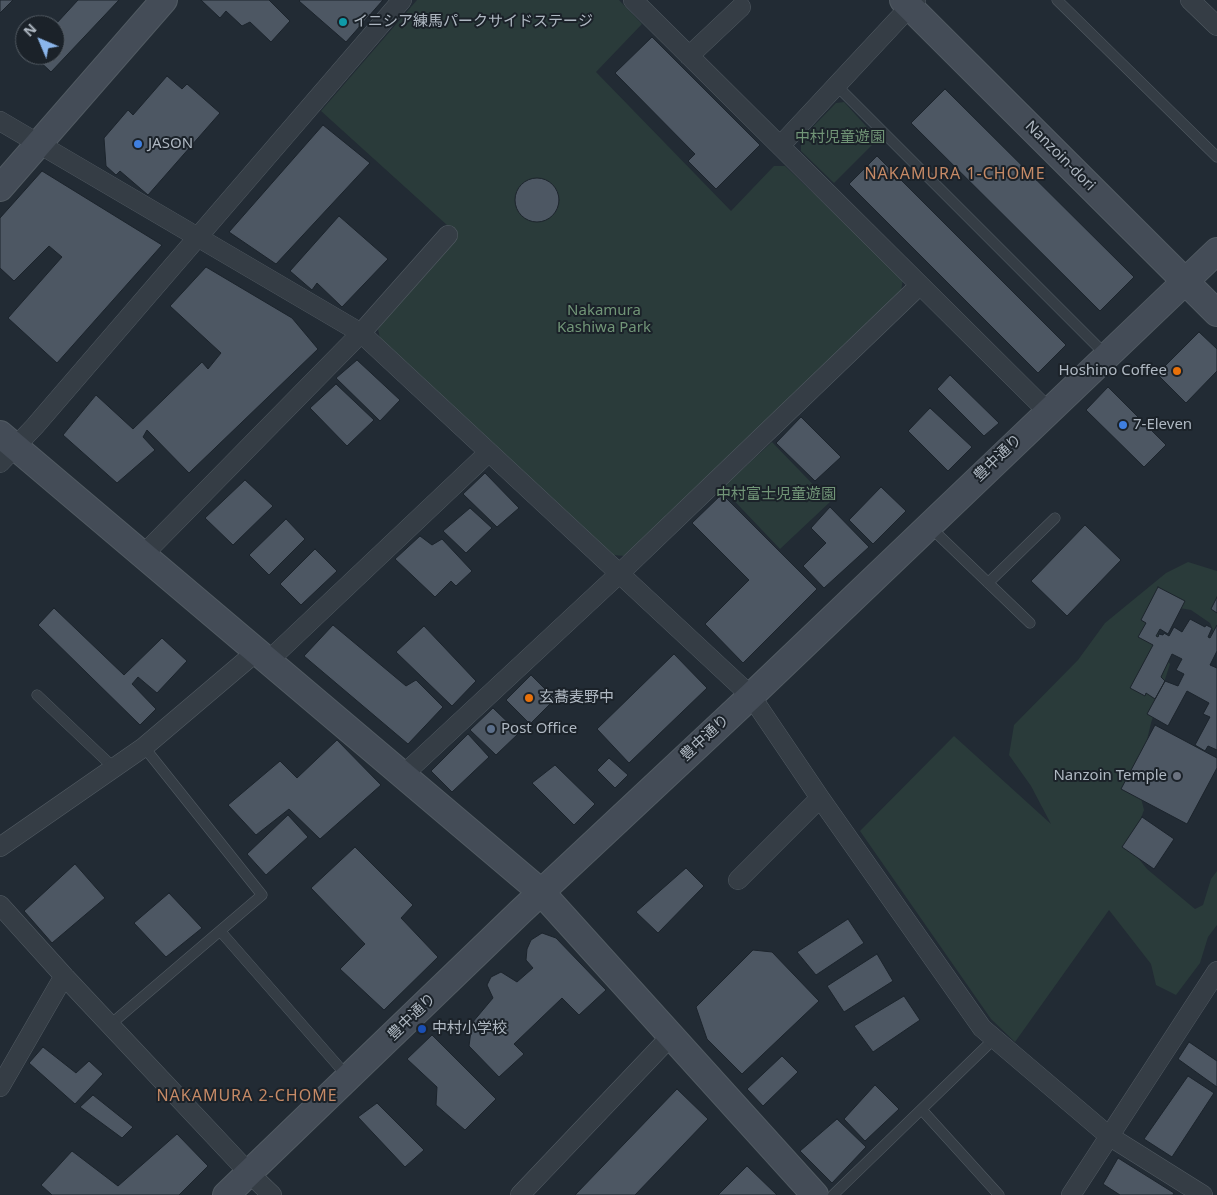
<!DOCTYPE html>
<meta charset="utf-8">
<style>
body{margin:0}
#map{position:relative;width:1217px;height:1195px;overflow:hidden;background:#222b34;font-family:"Noto Sans",sans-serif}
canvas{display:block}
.north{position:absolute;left:15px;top:15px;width:50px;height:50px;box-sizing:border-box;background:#1b2229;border:1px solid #565e66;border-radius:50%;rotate:315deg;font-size:14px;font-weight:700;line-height:20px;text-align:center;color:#afb8c2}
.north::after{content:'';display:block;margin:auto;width:18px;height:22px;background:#8bb6eb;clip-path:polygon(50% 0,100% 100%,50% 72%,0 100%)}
</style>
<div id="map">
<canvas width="1217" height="1195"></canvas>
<div class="north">N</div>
</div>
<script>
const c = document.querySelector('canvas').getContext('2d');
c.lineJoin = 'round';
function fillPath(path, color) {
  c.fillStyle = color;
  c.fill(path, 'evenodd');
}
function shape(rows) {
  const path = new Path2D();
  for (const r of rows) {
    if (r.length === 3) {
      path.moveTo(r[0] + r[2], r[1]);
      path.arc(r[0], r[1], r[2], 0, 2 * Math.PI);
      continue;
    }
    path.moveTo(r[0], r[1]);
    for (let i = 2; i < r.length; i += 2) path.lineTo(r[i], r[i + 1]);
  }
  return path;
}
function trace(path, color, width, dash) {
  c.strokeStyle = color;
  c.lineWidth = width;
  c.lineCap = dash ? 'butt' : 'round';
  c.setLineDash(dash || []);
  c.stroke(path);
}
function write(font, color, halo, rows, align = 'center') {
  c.font = font + ' "Noto Sans","Noto Sans JP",sans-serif';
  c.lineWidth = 4;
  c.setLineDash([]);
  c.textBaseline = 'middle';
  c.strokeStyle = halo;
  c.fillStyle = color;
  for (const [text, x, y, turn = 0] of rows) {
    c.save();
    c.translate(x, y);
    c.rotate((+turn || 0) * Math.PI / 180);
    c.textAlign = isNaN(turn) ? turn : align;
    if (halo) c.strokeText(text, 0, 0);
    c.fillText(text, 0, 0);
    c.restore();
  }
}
fillPath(shape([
 [417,0,619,0,642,24,596,72,731,211,774,166,785,166,903,279,901,291,625,556,613,555,380,339,378,329,458,235,321,111],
 [844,102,878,139,834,183,801,151,801,139,836,103],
 [772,442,830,502,780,549,722,488],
 [1188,562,1217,571,1217,640,1210,623,1191,610,1174,607,1159,614,1158,637,1162,654,1170,664,1151,723,1137,782,1144,810,1130,848,1147,869,1195,909,1203,905,1211,879,1217,871,1217,925,1208,937,1200,963,1176,995,1156,985,1151,964,1109,910,1015,1042,991,1019,860,831,954,736,1051,824,1031,786,1009,755,1014,725,1078,660,1105,623,1166,573]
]), '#2a3b3a');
const building = shape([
 [0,0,13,0,0,13,0,0],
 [78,0,119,0,51,72,33,55,55,55,55,25,78,0],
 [201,0,269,0,290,21,271,42,250,22,242,26,226,11,220,18,201,0],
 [300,0,383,0,346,42,299,1,300,0],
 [652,37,760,145,716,189,688,161,695,154,615,73,652,37],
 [167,76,182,89,187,84,220,113,148,195,120,171,116,175,106,166,104,138,128,110,133,115,167,76],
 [945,89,1134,277,1100,311,911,123,945,89],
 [323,125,370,163,276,264,229,232,323,125],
 [877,156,1066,345,1038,373,849,184,877,156],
 [42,171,162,245,57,363,8,318,62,257,49,246,14,281,0,268,0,218,42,171],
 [537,200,22],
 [339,216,388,259,342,307,317,283,312,290,290,271,339,216],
 [206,267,292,318,318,349,189,473,147,430,143,437,155,450,117,483,63,435,96,395,133,429,202,362,208,369,221,353,170,306,206,267],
 [1199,332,1217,349,1217,371,1186,403,1157,374,1199,332],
 [357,360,400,400,380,421,336,378,357,360],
 [950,375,999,423,984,436,937,389,950,375],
 [336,384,374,420,347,446,310,408,336,384],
 [1108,387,1166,445,1144,467,1086,410,1108,387],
 [930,408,972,447,948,471,908,431,930,408],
 [801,417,841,457,815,481,776,443,801,417],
 [485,473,519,508,497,527,463,494,485,473],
 [245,480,273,506,233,545,205,518,245,480],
 [881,487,906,511,873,544,849,520,881,487],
 [722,494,817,589,743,663,705,624,749,580,692,523,722,494],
 [830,507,869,547,824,588,803,566,826,543,811,528,830,507],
 [470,508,492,528,466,553,443,531,470,508],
 [286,519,305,539,269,575,249,555,286,519],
 [1085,525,1121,560,1067,616,1031,581,1085,525],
 [420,536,432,545,442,539,472,571,456,586,451,581,435,597,395,559,420,536],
 [315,549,337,571,301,605,280,584,315,549],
 [1158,587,1185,601,1168,634,1160,629,1156,636,1158,637,1159,634,1163,635,1164,633,1169,636,1174,627,1182,632,1190,619,1205,627,1206,625,1212,628,1208,637,1210,638,1217,625,1217,651,1210,665,1217,668,1217,750,1208,746,1205,751,1195,745,1210,717,1203,714,1209,703,1187,691,1168,726,1147,714,1165,681,1178,686,1184,674,1176,670,1182,659,1172,654,1161,677,1165,681,1155,699,1146,693,1145,696,1130,688,1153,645,1138,637,1146,623,1141,620,1158,587],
 [1217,597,1217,613,1211,609,1217,597],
 [54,608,124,675,162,638,187,661,157,693,138,677,132,684,156,709,140,725,38,625,54,608],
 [333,625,406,686,416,680,443,707,408,744,304,656,333,625],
 [424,626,476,681,452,706,396,652,424,626],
 [674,654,707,688,629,763,597,729,674,654],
 [531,675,555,699,530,724,506,700,531,675],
 [493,708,519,733,496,755,470,730,493,708],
 [1155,725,1217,758,1217,768,1187,824,1121,789,1155,725],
 [468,734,489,757,452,792,431,771,468,734],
 [337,740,381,785,320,839,289,809,256,835,228,805,280,761,297,778,337,740],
 [609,758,628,775,615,788,597,770,609,758],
 [555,765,595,804,574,825,532,783,555,765],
 [288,815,308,837,266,875,247,854,288,815],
 [1142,817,1174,839,1154,869,1122,847,1142,817],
 [355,847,413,905,401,918,438,957,384,1010,340,969,365,944,311,888,355,847],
 [75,864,105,898,52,943,24,911,75,864],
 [686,868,704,886,658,933,636,912,686,868],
 [169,893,202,928,166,957,134,923,169,893],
 [848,919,864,943,816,975,797,952,848,919],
 [542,933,556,938,606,990,579,1015,562,998,514,1044,524,1054,499,1077,469,1046,472,1023,493,998,487,985,491,977,501,972,517,982,533,968,526,960,527,949,531,940,542,933],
 [753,950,772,952,819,1001,742,1074,707,1039,696,1007,753,950],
 [877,954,893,981,844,1012,827,986,877,954],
 [904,996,920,1020,873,1052,854,1026,904,996],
 [432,1035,496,1099,465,1130,436,1105,437,1087,407,1059,432,1035],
 [1189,1042,1217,1061,1217,1087,1178,1059,1189,1042],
 [43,1047,76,1073,89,1061,103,1074,75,1104,29,1063,43,1047],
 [782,1056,798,1072,763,1106,747,1089,782,1056],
 [1188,1076,1214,1093,1172,1157,1144,1139,1188,1076],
 [875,1085,899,1109,865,1141,844,1119,875,1085],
 [677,1089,708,1119,635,1195,575,1195,677,1089],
 [93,1095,133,1127,122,1138,80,1107,93,1095],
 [377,1103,424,1150,405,1167,358,1117,377,1103],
 [837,1119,866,1147,832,1183,800,1151,837,1119],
 [177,1134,208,1166,179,1195,52,1195,41,1185,72,1151,118,1186,177,1134],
 [1118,1158,1174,1193,1173,1195,1120,1195,1103,1184,1118,1158],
 [747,1166,777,1195,718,1195,747,1166]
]);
fillPath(building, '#4d5763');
trace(building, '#1c242c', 1);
const lane = shape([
 [1057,0,1217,157],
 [837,86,1106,355],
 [929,526,1030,623],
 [988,583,1055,518],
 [37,695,113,767],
 [221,932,347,1076],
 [111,1024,262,895,144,747],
 [922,1110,999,1195],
 [833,1195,995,1038]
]);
const street = shape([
 [633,0,1047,411],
 [1190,0,1217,26],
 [689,56,741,7],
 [0,121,361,333,751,696,820,798,982,1028,1109,1136,1203,1195],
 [780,146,916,0],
 [0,463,35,426,402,0],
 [142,556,361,333,448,235],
 [267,662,488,453],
 [403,775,620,573,919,286],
 [0,847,144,747,256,652],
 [738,880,820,798],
 [0,905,64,976,249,1173,272,1195],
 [0,1087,64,976],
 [520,1195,671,1036],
 [1071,1195,1217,971]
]);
const secondary = shape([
 [903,0,1217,313],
 [0,188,164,0],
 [0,434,541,892,815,1195],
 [226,1195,520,912,751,696,1217,251]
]);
trace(lane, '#525b63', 11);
trace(street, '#525b63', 20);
trace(secondary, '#525b63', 28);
trace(lane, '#353d45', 10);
trace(street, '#353d45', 19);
trace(secondary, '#444c57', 26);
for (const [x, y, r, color] of [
 [343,22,5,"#0f9aa8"],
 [138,144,5,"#3f7fe0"],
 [1177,371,5,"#e8710a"],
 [1123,425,5,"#3f7fe0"],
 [529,698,5,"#e8710a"],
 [491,729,5,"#5c6f8a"],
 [1177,776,5,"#6b7280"],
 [422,1029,5,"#1a4fb4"]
]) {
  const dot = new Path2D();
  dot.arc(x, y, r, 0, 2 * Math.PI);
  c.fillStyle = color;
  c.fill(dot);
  trace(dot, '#1b2229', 2);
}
write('15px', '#afb8c2', '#1b2229', [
 ["イニシア練馬パークサイドステージ",353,22],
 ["JASON",148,144],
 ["Hoshino Coffee",1167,371,"right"],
 ["7-Eleven",1133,425],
 ["玄蕎麦野中",539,698],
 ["Post Office",501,729],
 ["Nanzoin Temple",1167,776,"right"],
 ["中村小学校",432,1029]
], 'left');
write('15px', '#719577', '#1b2229', [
 ["中村児童遊園",840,138],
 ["Nakamura",604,311],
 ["Kashiwa Park",604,328],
 ["中村富士児童遊園",776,495]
]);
write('15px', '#afb8c2', '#1b2229', [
 ["Nanzoin-dori",1060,156,45],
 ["豊中通り",998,458,-44],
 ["豊中通り",705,738,-43],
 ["豊中通り",412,1017,-44]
]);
c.letterSpacing = '1px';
write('16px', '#c68a66', '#1b2229', [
 ["NAKAMURA 1-CHOME",955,174],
 ["NAKAMURA 2-CHOME",247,1096]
]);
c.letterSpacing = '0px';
</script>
